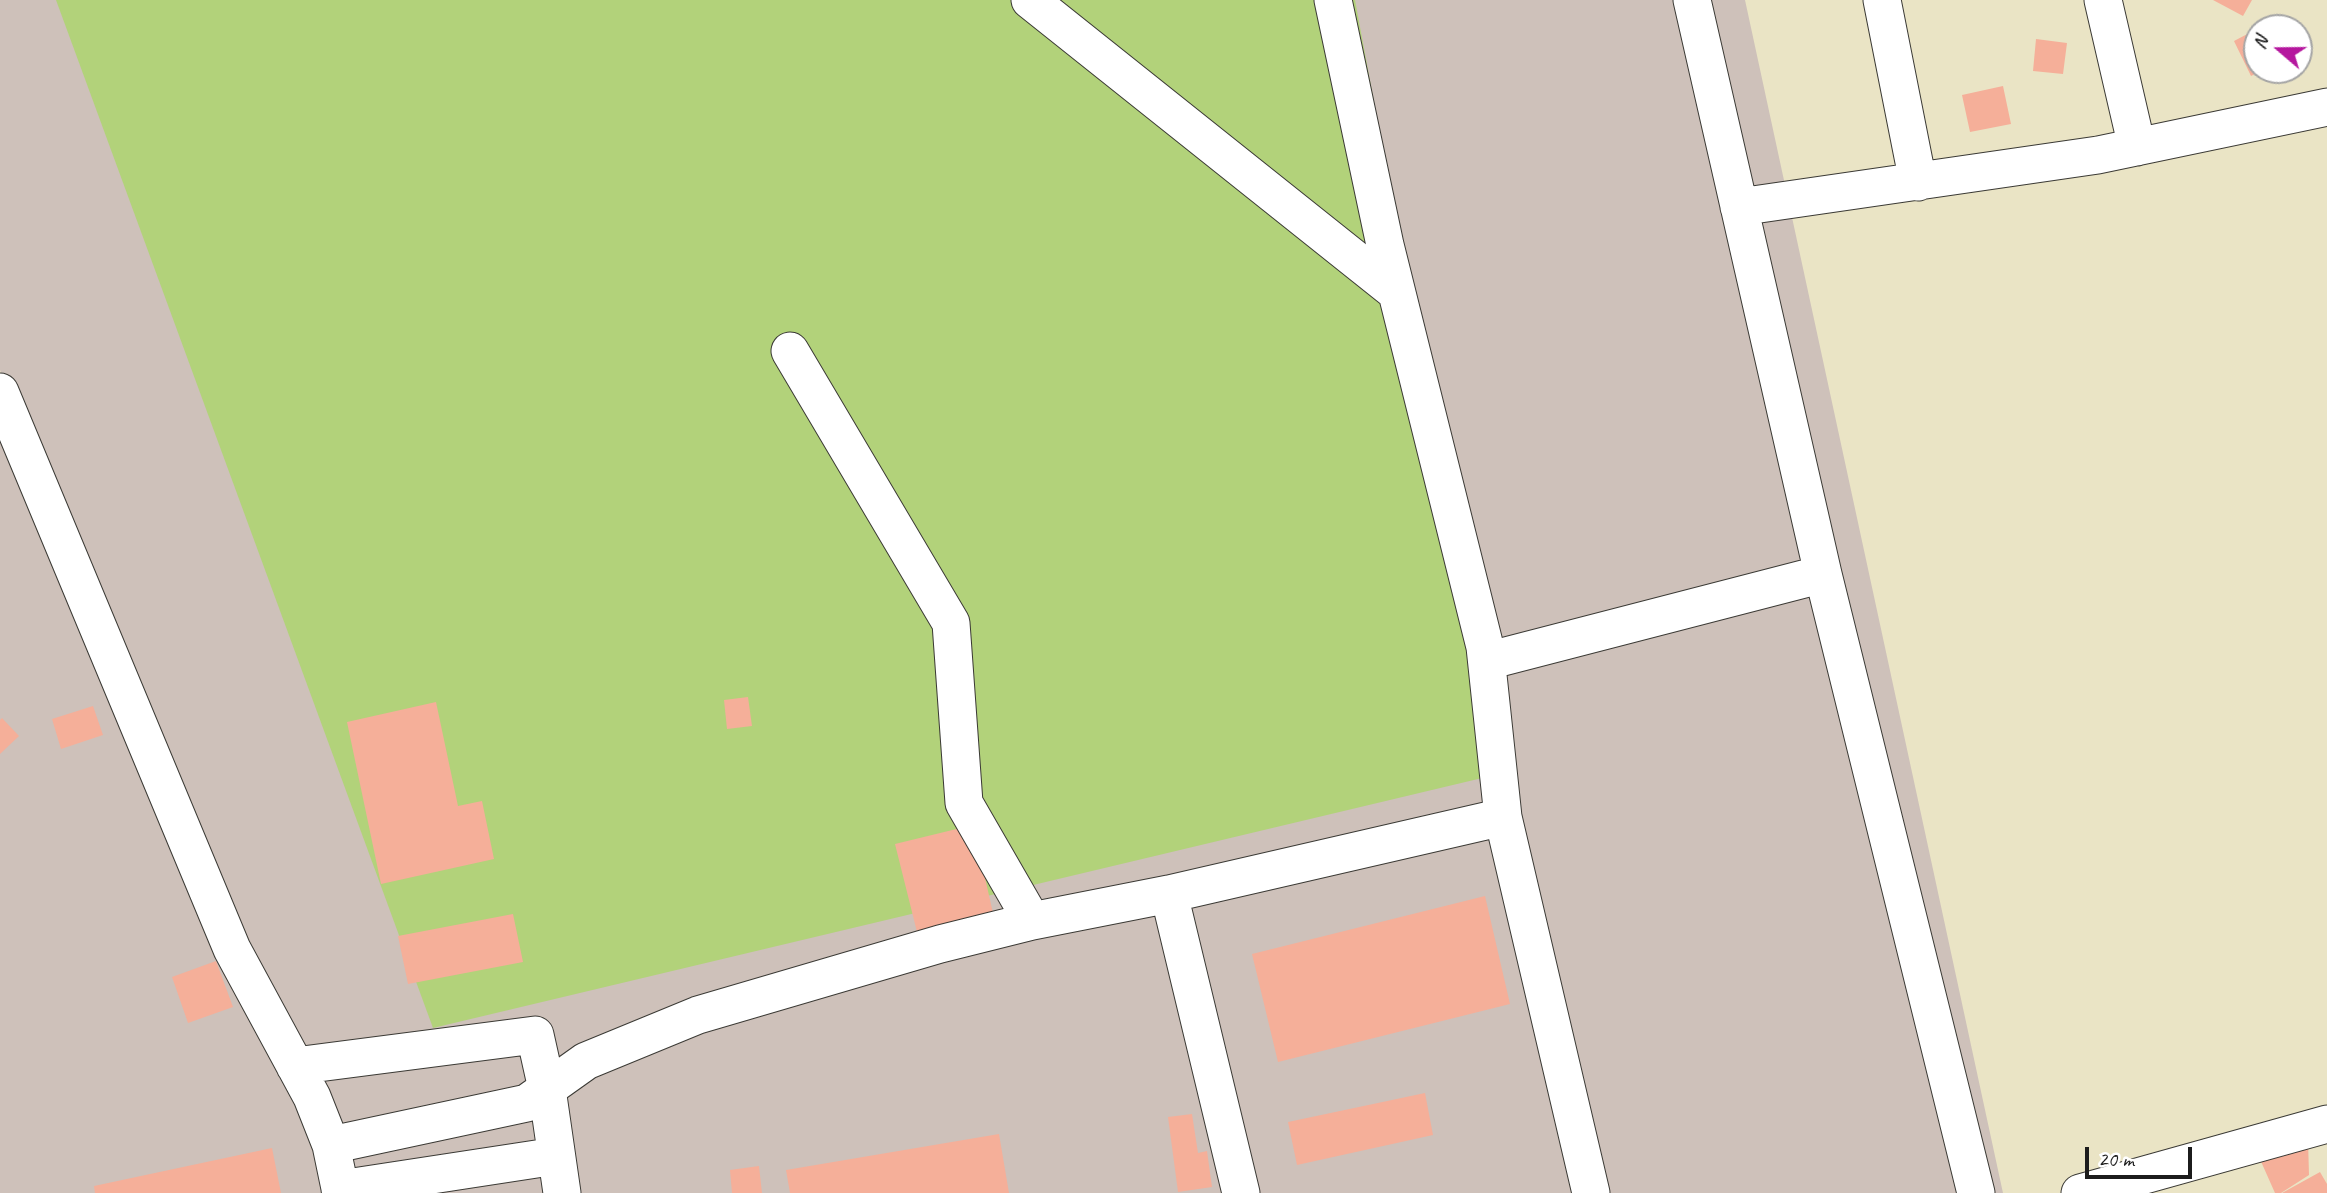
<!DOCTYPE html>
<style>
body{margin:0}
#map{position:relative;width:2327px;height:1193px;overflow:hidden;background:#eae4c5;font-family:Caveat,sans-serif}
canvas{display:block}
.north{position:absolute;left:2243px;top:14px;width:70px;height:70px;box-sizing:border-box;background:#fff;border:2px solid #a4a4a4;border-radius:50%;rotate:290deg;font-size:19px;font-weight:700;line-height:28px;text-align:center;color:#1c1c1c}
.north::after{content:'';display:block;margin:auto;width:24px;height:32px;background:#b5179e;clip-path:polygon(50% 0,100% 100%,50% 72%,0 100%)}
.scale{position:absolute;left:2085px;top:1147px;width:107px;height:32px;box-sizing:border-box;border:4px solid #1c1c1c;border-top:0;padding-left:9px;font-size:21px;line-height:24px;white-space:nowrap;color:#1c1c1c;-webkit-text-stroke:5px #fff;paint-order:stroke}
</style>
<div id="map">
<canvas width="2327" height="1193"></canvas>
<div class="north">N</div>
<div class="scale">20 m</div>
</div>
<script>
const c = document.querySelector('canvas').getContext('2d');
c.lineJoin = 'round';
function fillPath(path, color) {
  c.fillStyle = color;
  c.fill(path, 'evenodd');
}
function shape(rows) {
  const path = new Path2D();
  for (const r of rows) {
    path.moveTo(r[0], r[1]);
    for (let i = 2; i < r.length; i += 2) path.lineTo(r[i], r[i + 1]);
  }
  return path;
}
function trace(path, color, width, dash) {
  c.strokeStyle = color;
  c.lineWidth = width;
  c.lineCap = dash ? 'butt' : 'round';
  c.setLineDash(dash || []);
  c.stroke(path);
}
fillPath(shape([
 [0,0,1745,0,2003,1193,0,1193,0,405,10,400,0,370]
]), '#cec1ba');
fillPath(shape([
 [56,0,1355,0,1499,774,433,1028]
]), '#b2d27a');
fillPath(shape([
 [2213,0,2252,0,2243,16],
 [2257,29,2257,70,2263,70,2251,76,2234,41],
 [2036,39,2067,43,2063,74,2033,71],
 [2003,86,2011,124,1970,132,1962,95],
 [748,697,752,726,727,729,724,700],
 [436,702,458,806,482,801,494,859,381,884,347,722],
 [93,706,103,735,61,749,52,719],
 [2,718,19,736,0,754,0,720],
 [973,825,993,913,917,932,895,844],
 [1485,896,1510,1004,1278,1062,1252,954],
 [513,914,523,962,408,984,398,936],
 [216,961,233,1007,188,1023,172,977],
 [1425,1093,1433,1135,1297,1165,1288,1122],
 [1192,1114,1198,1153,1207,1151,1212,1187,1178,1192,1168,1117],
 [999,1134,1009,1193,790,1193,786,1170],
 [2308,1140,2309,1175,2281,1193,2275,1193,2259,1157],
 [272,1148,281,1193,95,1193,94,1186],
 [759,1166,762,1193,732,1193,730,1170],
 [2320,1172,2327,1184,2327,1193,2282,1193]
]), '#f5af99');
const minor = shape([
 [1030,0,1396,292],
 [1333,0,1385,245,1485,647,1503,817,1591,1193],
 [1692,0,1823,574,1976,1193],
 [1882,0,1918,182],
 [2103,0,2137,147],
 [1739,207,2098,155,2327,107],
 [790,351,951,623,964,803,1032,921],
 [0,392,232,949,312,1097,331,1145,341,1193],
 [1487,661,1823,574],
 [1169,894,1241,1193],
 [295,1066,535,1035,547,1089,562,1193],
 [331,1145,527,1103,586,1061,698,1015,940,944,1032,921,1169,894,1503,817],
 [340,1189,556,1156],
 [2080,1193,2327,1124]
]);
trace(minor, '#3b3a35', 39);
trace(minor, '#fff', 37);
</script>
